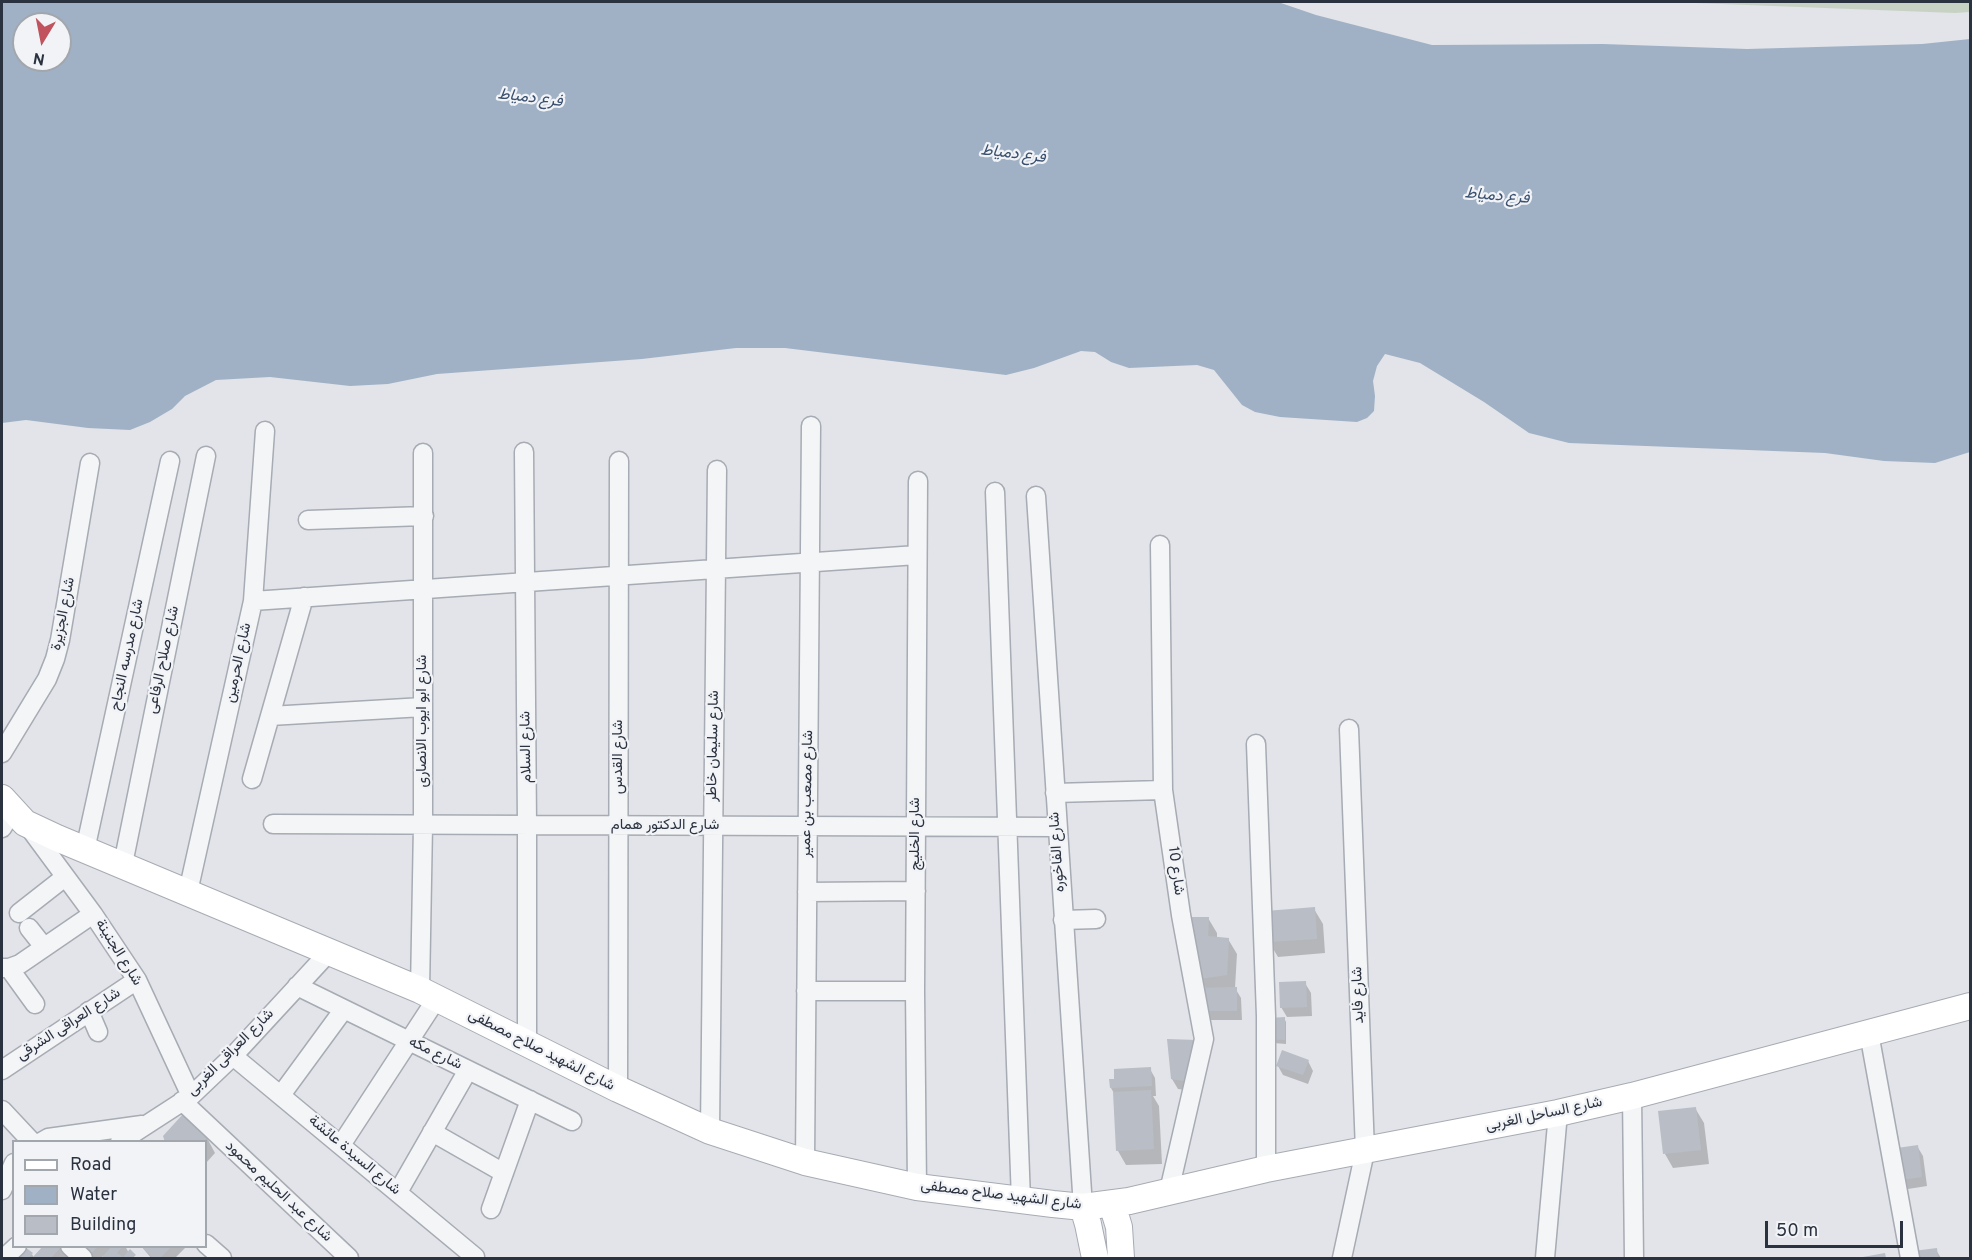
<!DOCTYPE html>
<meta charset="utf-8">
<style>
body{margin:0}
#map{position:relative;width:1972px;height:1260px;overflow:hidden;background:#e2e4e9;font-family:Overpass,sans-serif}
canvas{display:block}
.frame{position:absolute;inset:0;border:3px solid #2b323f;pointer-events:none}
.legend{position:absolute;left:12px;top:1140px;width:195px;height:108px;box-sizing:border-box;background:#f1f3f6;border:2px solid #a2a6ad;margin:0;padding:8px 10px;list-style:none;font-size:18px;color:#2b323f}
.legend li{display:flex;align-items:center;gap:12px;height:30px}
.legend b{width:30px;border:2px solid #a2a6ad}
.north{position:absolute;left:12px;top:12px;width:60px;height:60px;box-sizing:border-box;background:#f1f3f6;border:2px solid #a2a6ad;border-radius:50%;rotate:190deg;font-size:16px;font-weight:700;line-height:24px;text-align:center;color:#2b323f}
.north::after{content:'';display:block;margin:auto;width:21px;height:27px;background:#c1535f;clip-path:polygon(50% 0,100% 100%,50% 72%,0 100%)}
.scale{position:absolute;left:1765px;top:1221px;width:138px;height:27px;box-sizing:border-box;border:3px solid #2b323f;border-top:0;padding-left:8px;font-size:18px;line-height:21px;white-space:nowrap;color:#2b323f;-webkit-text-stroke:4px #f1f3f6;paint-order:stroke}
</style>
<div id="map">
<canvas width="1972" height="1260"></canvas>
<div class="frame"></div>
<ul class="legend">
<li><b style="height:8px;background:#fff"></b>Road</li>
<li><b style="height:16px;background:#a0b1c5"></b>Water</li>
<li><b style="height:16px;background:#b9bdc5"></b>Building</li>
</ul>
<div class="north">N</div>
<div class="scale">50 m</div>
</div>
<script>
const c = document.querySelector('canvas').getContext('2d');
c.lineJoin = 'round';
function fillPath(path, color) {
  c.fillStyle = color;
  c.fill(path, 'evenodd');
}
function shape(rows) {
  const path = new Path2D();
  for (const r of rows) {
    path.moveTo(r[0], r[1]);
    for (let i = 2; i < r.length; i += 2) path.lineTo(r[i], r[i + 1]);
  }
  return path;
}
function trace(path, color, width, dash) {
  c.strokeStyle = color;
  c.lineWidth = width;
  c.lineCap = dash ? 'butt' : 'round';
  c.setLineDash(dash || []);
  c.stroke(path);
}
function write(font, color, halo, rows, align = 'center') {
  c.font = font + ' Overpass,Vazirmatn,sans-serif';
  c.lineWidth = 4.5;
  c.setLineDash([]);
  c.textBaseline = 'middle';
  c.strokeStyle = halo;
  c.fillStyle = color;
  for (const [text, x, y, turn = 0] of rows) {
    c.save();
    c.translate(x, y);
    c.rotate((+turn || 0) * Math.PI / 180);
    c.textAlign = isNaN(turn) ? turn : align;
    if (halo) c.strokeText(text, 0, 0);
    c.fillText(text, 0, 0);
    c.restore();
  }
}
fillPath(shape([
 [1669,2,1970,2,1970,12,1955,13]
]), '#c7d2c4');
fillPath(shape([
 [2,2,1278,2,1316,15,1432,45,1603,44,1747,49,1922,44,1970,39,1970,452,1935,463,1884,461,1825,453,1569,443,1529,433,1484,402,1420,363,1385,354,1377,366,1373,381,1375,396,1374,411,1367,418,1357,422,1280,417,1255,412,1242,405,1214,370,1197,365,1129,368,1111,362,1095,352,1081,351,1034,368,1006,375,785,348,736,348,642,359,437,374,388,384,350,386,270,377,216,380,185,396,172,409,150,422,130,430,88,428,26,420,2,423],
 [24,24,60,24,60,60,24,60]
]), '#a0b1c5');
fillPath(shape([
 [1314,909,1323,924,1325,953,1278,957,1269,942],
 [1208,918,1217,933,1217,938,1228,939,1237,954,1235,988,1241,998,1242,1020,1209,1020,1203,1011,1206,989,1200,978],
 [1305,983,1311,993,1312,1016,1287,1017,1281,1007],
 [1284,1018,1286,1022,1286,1044,1273,1043],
 [1168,1041,1194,1091,1178,1089,1172,1079],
 [1308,1061,1313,1071,1308,1084,1283,1075,1278,1066],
 [1150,1069,1155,1078,1156,1096,1153,1096,1159,1106,1162,1164,1126,1165,1118,1151,1115,1095,1111,1088],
 [1695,1108,1704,1123,1709,1164,1673,1168,1665,1154],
 [207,1138,215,1153,206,1163,206,1142,166,1142],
 [1917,1146,1923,1156,1927,1186,1908,1189,1902,1179],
 [45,1246,59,1246,69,1258,13,1258,32,1254,34,1258],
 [78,1246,125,1246,129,1253,136,1258,105,1258,103,1256,101,1258,90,1258],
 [141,1246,186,1246,186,1247,175,1258,151,1258],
 [1936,1250,1941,1258,1916,1258]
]), '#0003');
fillPath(shape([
 [1315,907,1317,939,1268,942,1266,911],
 [1190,917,1209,917,1208,936,1229,938,1227,975,1199,979],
 [1306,981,1307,1007,1280,1008,1279,982],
 [1237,987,1237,1011,1202,1011,1201,988],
 [1285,1017,1285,1040,1269,1039,1269,1018],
 [1167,1039,1197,1040,1189,1082,1171,1079],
 [1282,1050,1309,1060,1303,1075,1276,1066],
 [1151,1067,1152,1086,1110,1088,1109,1079,1114,1079,1114,1069],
 [1151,1090,1154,1149,1116,1151,1113,1092],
 [1696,1107,1701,1150,1663,1154,1658,1111],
 [183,1114,208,1137,203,1142,165,1142,163,1136],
 [1918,1145,1922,1177,1901,1180,1897,1148],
 [43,1246,62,1246,51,1258,32,1258],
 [80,1246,98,1246,90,1255],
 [112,1246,123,1246,117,1253,123,1257,130,1249,136,1255,132,1258,103,1258,102,1257],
 [141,1246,172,1246,160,1258,153,1258],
 [25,1247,33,1253,28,1258,11,1258],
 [1937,1248,1938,1258,1914,1258,1913,1251],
 [1885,1253,1886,1258,1863,1258,1863,1257]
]), '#b9bdc5');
const street = shape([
 [524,452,527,825,527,1043],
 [995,492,1021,1200],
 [1036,496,1083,1207],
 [308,520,424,516],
 [1160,545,1163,790,1181,915,1204,1039,1169,1191],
 [253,601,917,555],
 [270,716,423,707],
 [1256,744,1266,1016,1266,1169],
 [2,753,47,679,55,659,60,640,90,463],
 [252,779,304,597],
 [1055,793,1163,790],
 [273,824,1057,827],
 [28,826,93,914,137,980,191,1096],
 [2,828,13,810],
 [85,850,170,461],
 [123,864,206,456],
 [188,892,253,601,265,431],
 [807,892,916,891],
 [19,913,65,877],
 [1063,920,1096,919],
 [29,928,44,947],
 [2,968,9,968,20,964,93,914],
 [9,968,35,1004],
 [297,986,572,1121],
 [420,990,423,825,423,453],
 [806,991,915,991],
 [89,1011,98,1032],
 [1869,1033,1910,1258],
 [233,1056,475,1257,475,1258],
 [2,1070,137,980],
 [618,1089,619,461],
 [281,1095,344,1009],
 [1632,1096,1634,1258],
 [182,1101,349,1258],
 [2,1110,32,1142],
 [710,1131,717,470],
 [432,1132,504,1173],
 [41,1142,48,1138,142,1125],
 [120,1142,191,1096,233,1056,330,951],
 [341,1145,437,998],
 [805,1162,811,426],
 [917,1187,915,991,918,481],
 [2,1190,14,1163],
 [398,1192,468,1070],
 [491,1209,530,1100],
 [206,1244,222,1258],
 [70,1246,83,1258],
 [4,1258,17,1246],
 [1342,1258,1365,1151,1349,729],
 [1545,1258,1558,1113]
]);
const secondary = shape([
 [2,798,25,823,57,838,420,990,618,1089,710,1131,805,1162,917,1187,1053,1204,1083,1207,1129,1201,1266,1169,1558,1113,1632,1096,1970,1006],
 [1112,1204,1119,1227,1121,1258],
 [1083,1207,1088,1224,1095,1258]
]);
trace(street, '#a7abb3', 21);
trace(secondary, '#a7abb3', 28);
trace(street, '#f4f5f7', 18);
trace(secondary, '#fff', 26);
write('15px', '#2b323f', '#f1f3f6', [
 ["شارع الجزيرة",64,614,-79],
 ["شارع مدرسه النجاح",128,655,-78],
 ["شارع صلاح الرفاعى",164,660,-78],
 ["شارع الحرمين",239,663,-78],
 ["شارع ابو ايوب الانصارى",423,721,-90],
 ["شارع سليمان خاطر",714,746,-89],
 ["شارع السلام",527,747,-91],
 ["شارع القدس",619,757,-90],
 ["شارع مصعب بن عمير",808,794,-89],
 ["شارع الدكتور همام",665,826],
 ["شارع الخليج",916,834,-90],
 ["شارع الفاخوره",1058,852,-94],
 ["شارع 10",1175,871,82],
 ["شارع الجنينة",118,953,58],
 ["شارع فايد",1359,995,-92],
 ["شارع العراقى الشرقى",69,1025,-33],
 ["شارع الشهيد صلاح مصطفى",541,1051,27],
 ["شارع العراقى الغربى",231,1053,-45],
 ["شارع مكه",435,1054,26],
 ["شارع الساحل الغربى",1544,1115,-12],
 ["شارع السيدة عائشة",354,1156,40],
 ["شارع عبد الحليم محمود",278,1192,43],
 ["شارع الشهيد صلاح مصطفى",1001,1196,7]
]);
write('italic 16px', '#394f6f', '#f1f3f6', [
 ["فرع دمياط",530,99,7],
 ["فرع دمياط",1013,155,7],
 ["فرع دمياط",1497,197,5]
]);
</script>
